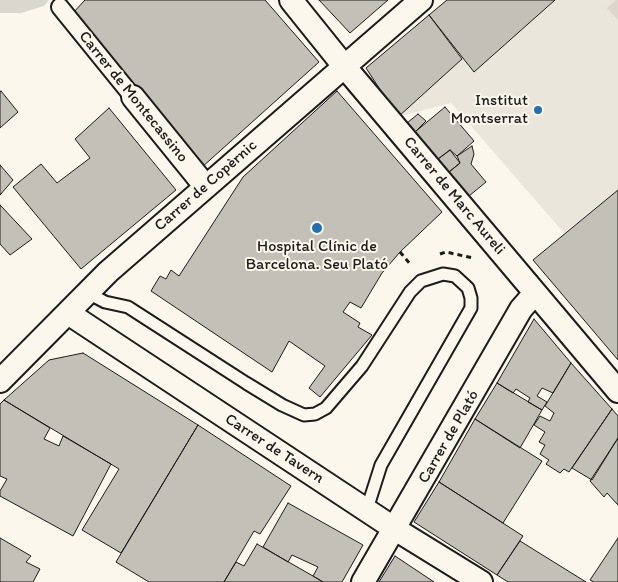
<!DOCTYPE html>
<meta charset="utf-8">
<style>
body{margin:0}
canvas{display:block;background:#fbf7ec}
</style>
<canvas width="618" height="582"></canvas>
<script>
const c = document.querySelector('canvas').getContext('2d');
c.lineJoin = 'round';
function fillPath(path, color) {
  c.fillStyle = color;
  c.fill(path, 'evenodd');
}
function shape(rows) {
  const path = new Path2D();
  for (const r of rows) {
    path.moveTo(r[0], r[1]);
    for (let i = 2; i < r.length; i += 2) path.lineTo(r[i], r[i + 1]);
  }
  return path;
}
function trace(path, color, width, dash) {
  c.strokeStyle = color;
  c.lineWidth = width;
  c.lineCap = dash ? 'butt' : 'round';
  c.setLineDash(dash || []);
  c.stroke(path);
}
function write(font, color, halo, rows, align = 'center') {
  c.font = font + ' Itim,sans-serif';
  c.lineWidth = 4;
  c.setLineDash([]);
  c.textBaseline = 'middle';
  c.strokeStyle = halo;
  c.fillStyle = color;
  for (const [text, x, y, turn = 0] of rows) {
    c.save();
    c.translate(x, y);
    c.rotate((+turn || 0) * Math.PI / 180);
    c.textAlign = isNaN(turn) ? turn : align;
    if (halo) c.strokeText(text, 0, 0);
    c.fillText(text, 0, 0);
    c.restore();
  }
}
fillPath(shape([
 [446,0,618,0,618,190,564,233,451,103,398,117,366,68]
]), '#eae6dc');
fillPath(shape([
 [0,0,49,0,44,6,21,13,0,13],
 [616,0,618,0,618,20,607,8]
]), '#dad7ce');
const building = shape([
 [85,0,265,0,319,62,201,168,72,14,85,0],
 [319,0,388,0,350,33,319,0],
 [447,0,555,0,474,72,429,15,447,0],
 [429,15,462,59,398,117,366,68,429,15],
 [1,91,18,112,0,128,0,92,1,91],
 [337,91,442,212,400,252,382,273,361,308,350,302,343,312,360,323,358,327,372,335,320,397,309,388,325,366,289,341,272,372,151,291,160,276,166,279,171,270,179,276,243,177,337,91],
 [445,107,474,141,457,156,450,150,438,159,415,132,445,107],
 [109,108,176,190,81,269,13,187,41,164,57,183,90,158,75,139,109,108],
 [418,114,426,121,415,132,407,123,418,114],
 [472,146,474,154,471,164,486,182,469,196,449,172,460,163,457,156,472,146],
 [450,150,460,163,449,172,438,159,450,150],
 [0,165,13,180,0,195,0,165],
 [618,190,618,360,533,260,618,190],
 [0,205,32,239,10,255,0,244,0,205],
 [534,319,571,363,553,393,542,388,537,396,547,402,542,410,528,402,530,398,516,389,513,393,497,383,534,319],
 [83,353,198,425,121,553,82,530,119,469,4,400,49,360,83,353],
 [571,363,612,409,569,472,564,469,560,473,546,464,549,460,540,454,545,445,539,442,545,432,534,425,540,416,550,421,554,413,545,406,571,363],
 [497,383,542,410,520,448,475,419,497,383],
 [4,400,50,428,44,439,59,446,63,436,111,464,73,536,0,496,0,491,7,479,0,476,0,404,4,400],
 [612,409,618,416,618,438,592,480,572,468,612,409],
 [475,419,542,461,503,523,439,482,475,419],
 [198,425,291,486,260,534,254,531,224,582,149,582,116,562,198,425],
 [618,438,618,505,607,493,604,497,590,481,618,438],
 [439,482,523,536,497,575,414,522,439,482],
 [288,503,363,545,342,582,323,582,313,576,318,567,292,555,288,562,263,547,288,503],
 [0,538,31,556,26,562,40,569,33,582,0,582,0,538],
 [618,538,618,582,594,582,590,580,618,538],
 [520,541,586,582,508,582,497,575,520,541],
 [257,544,313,576,323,582,224,582,236,562,244,566,257,544],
 [395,556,434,582,379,582,395,556]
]);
fillPath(building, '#c3c0b8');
trace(building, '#1c1c1c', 1);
const service = shape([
 [88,293,105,302,128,307,246,383,282,405,304,415,315,414,326,408,362,366,410,292,421,281,443,274,455,276,468,288,471,298,471,308,381,465,367,509]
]);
const pedestrian = shape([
 [60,7,133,97]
]);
const minor = shape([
 [291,0,344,66,618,391],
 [133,97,206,187],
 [68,313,395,529,481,582],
 [0,381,108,272,421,0],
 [363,582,521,309,535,293]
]);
trace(service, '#1c1c1c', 15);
trace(pedestrian, '#1c1c1c', 20);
trace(minor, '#1c1c1c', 26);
trace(shape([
 [400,252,411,265],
 [440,254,446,252,473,258]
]), '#1c1c1c', 3, [5, 4]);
trace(service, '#fbf7ec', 11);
trace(pedestrian, '#fbf7ec', 16);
trace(minor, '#fbf7ec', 22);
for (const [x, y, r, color] of [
 [538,110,5,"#1f6fb2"],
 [317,228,6,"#1f6fb2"]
]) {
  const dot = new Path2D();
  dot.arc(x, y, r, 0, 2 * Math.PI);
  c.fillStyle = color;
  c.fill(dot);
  trace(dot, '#fbf7ec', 2);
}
write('16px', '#1c1c1c', '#fbf7ec', [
 ["Carrer de Montecassino",133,97,51],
 ["Carrer de Copèrnic",206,186,-41],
 ["Carrer de Marc Aureli",454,196,50],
 ["Carrer de Plató",449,437,-60],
 ["Carrer de Tavern",274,449,33]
]);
write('16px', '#1c1c1c', '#fbf7ec', [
 ["Institut",528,101],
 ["Montserrat",528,119],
 ["Hospital Clínic de",317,247,"center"],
 ["Barcelona. Seu Plató",317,265,"center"]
], 'right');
</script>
